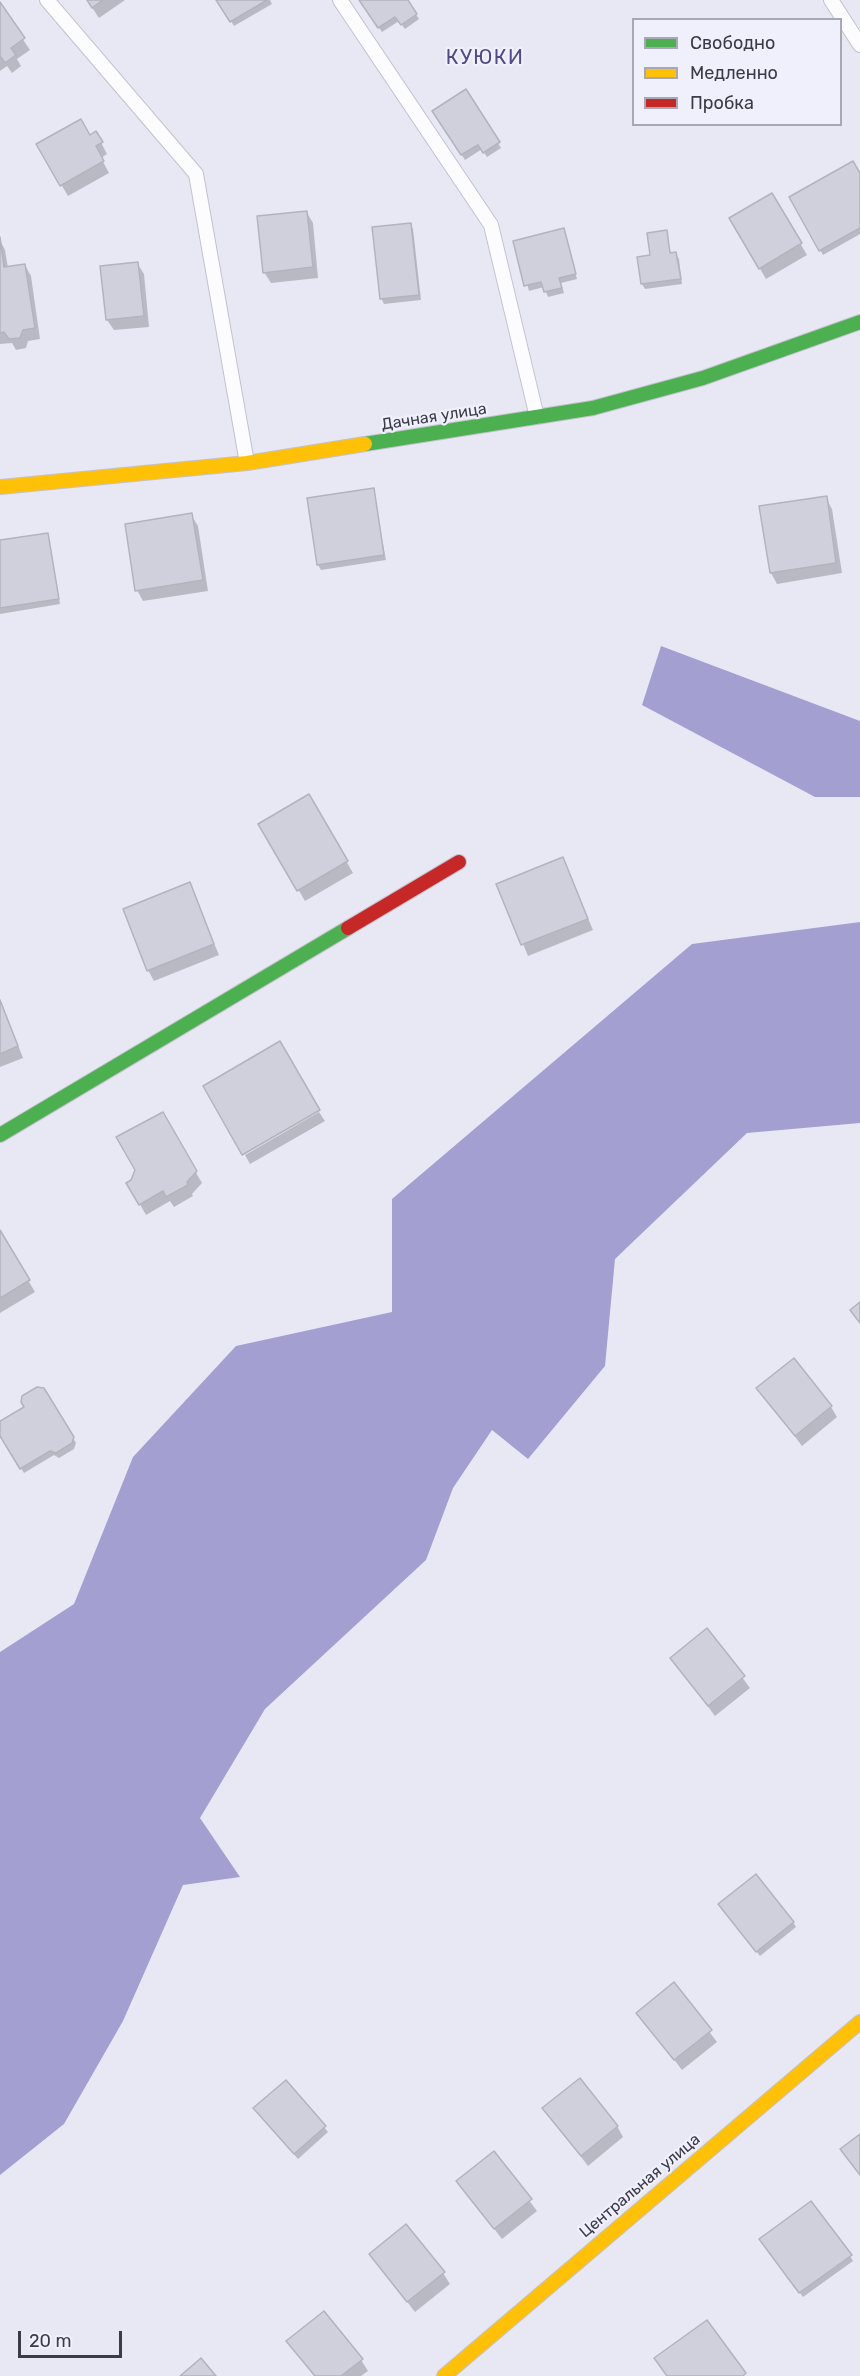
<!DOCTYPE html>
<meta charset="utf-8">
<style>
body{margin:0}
#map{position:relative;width:860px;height:2376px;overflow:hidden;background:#e8e8f5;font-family:Rubik,sans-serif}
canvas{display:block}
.legend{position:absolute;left:632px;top:18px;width:210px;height:108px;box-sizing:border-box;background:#f0f0fd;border:2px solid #a8a7b4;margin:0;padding:8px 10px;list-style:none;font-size:18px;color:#3b3a47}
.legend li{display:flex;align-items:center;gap:12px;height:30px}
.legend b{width:30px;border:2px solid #a8a7b4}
.scale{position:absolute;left:18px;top:2331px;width:104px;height:27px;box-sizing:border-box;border:3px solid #3b3a47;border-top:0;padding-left:8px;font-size:18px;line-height:21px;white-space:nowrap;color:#3b3a47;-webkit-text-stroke:4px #f0f0fd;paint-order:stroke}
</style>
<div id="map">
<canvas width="860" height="2376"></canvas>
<ul class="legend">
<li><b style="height:8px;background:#4caf50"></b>Свободно</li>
<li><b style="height:8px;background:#ffc107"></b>Медленно</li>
<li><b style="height:8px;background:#c62828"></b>Пробка</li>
</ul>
<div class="scale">20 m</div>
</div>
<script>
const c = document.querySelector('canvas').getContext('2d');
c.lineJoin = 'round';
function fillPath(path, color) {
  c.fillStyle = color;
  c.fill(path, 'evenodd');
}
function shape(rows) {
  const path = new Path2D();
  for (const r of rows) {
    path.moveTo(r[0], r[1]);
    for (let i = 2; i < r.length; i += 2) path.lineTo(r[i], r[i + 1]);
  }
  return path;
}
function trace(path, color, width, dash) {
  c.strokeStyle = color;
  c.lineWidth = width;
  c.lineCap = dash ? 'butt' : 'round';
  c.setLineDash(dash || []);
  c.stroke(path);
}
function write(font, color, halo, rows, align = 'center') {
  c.font = font + ' Rubik,sans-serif';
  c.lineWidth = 4.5;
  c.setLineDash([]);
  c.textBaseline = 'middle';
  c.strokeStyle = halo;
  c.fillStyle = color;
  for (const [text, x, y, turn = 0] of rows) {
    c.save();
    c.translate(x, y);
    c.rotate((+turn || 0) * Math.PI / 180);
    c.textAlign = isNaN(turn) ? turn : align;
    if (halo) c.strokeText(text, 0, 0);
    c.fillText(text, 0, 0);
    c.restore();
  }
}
fillPath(shape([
 [661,646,860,721,860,797,815,797,642,705],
 [860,922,860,1123,747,1133,615,1259,605,1366,528,1459,492,1430,453,1488,426,1560,265,1709,200,1818,240,1877,183,1885,123,2021,64,2124,0,2175,0,1652,74,1604,133,1457,236,1346,392,1312,392,1199,692,944]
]), '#a3a0d1');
fillPath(shape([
 [87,0,125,0,99,18],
 [218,0,270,0,272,4,234,26],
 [360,0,406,0,419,19,405,29,399,21,382,32],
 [0,5,30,50,17,59,21,66,12,73,7,66,0,71],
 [466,91,501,148,487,157,482,149,465,160,434,111],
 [96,133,107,154,101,158,109,173,68,196,38,145,89,137],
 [860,176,860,234,823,255,791,198],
 [772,195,807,255,766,279,731,219],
 [307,213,313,223,318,278,271,283,264,272],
 [410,224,413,229,421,300,384,304,381,298],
 [563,230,577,279,561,283,564,293,548,297,544,287,529,291,515,242],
 [666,232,671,254,676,254,679,259,682,284,645,289,642,284,652,257],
 [0,240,5,250,8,268,25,265,31,276,40,339,28,341,26,348,16,350,12,343,0,344],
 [137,263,144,274,149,327,114,330,107,320],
 [373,490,386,560,321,570,318,565],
 [826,498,832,509,842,573,777,584,771,573],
 [191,515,198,526,208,591,143,601,137,590],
 [47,534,60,604,0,614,0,542],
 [309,796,353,873,305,901,260,824],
 [563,859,593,930,528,956,498,884],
 [189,884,219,955,154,981,148,970],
 [0,999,23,1058,0,1067],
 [319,1112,325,1121,250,1164,245,1155],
 [162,1114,202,1183,192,1194,193,1196,174,1207,170,1201,146,1215,128,1183,132,1181],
 [0,1233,35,1292,0,1313],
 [758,1388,831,1407,837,1417,802,1446],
 [44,1389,76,1443,74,1449,59,1458,54,1455,24,1473,0,1434,0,1422,26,1407],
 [707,1630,750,1688,715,1716,672,1659],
 [723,1909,793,1922,796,1927,760,1956],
 [673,1984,717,2042,682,2070,638,2013],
 [286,2082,328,2132,298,2159,258,2113],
 [544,2108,617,2126,623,2137,588,2166],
 [494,2153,537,2211,502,2239,458,2182],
 [764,2245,850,2256,853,2261,803,2297],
 [371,2255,443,2273,450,2284,415,2312],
 [288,2341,361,2360,368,2371,361,2376,314,2376]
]), '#0003');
const building = shape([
 [87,0,103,0,92,8,87,0],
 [216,0,267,0,230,22,216,0],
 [359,0,408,0,417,14,401,25,395,17,378,28,359,0],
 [0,2,25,38,11,48,16,55,5,63,0,56,0,2],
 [466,89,500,142,483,153,478,145,461,155,432,111,466,89],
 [81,119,90,135,96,131,103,142,96,146,104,161,60,186,36,144,81,119],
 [853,161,860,173,860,228,819,251,789,197,853,161],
 [772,193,802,243,759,269,729,218,772,193],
 [307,211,313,267,263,273,257,216,307,211],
 [411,223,419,295,380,299,372,227,411,223],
 [564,228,576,274,559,278,562,288,544,292,541,282,524,286,513,241,564,228],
 [667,230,670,253,676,252,681,279,641,284,637,257,650,255,647,233,667,230],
 [0,237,4,267,25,264,35,328,23,330,20,338,9,339,4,332,0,333,0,237],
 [138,262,144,316,106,320,100,266,138,262],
 [374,488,384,555,317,565,307,498,374,488],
 [827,496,836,563,770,573,759,506,827,496],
 [192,513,203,580,135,591,125,524,192,513],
 [48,533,59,599,0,608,0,540,48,533],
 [309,794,348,861,297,891,258,824,309,794],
 [563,857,588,919,521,945,496,884,563,857],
 [190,882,214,944,147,971,123,909,190,882],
 [0,1000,18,1046,0,1054,0,1000],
 [280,1041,320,1110,242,1155,203,1086,280,1041],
 [163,1112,197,1171,187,1182,188,1185,166,1197,163,1191,139,1205,126,1183,131,1180,135,1170,116,1137,163,1112],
 [0,1230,30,1280,0,1298,0,1230],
 [860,1302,860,1323,850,1310,860,1302],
 [794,1358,832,1406,795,1436,756,1388,794,1358],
 [37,1387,44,1388,74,1437,72,1443,56,1453,50,1451,20,1469,0,1436,0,1421,24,1407,21,1402,22,1396,37,1387],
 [707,1628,745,1676,708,1706,670,1658,707,1628],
 [756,1874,794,1922,756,1952,718,1904,756,1874],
 [674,1982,712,2030,674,2060,636,2013,674,1982],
 [580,2078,618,2126,581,2156,542,2108,580,2078],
 [286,2080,326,2126,294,2154,253,2108,286,2080],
 [860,2134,860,2175,840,2149,860,2134],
 [494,2151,532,2199,494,2229,456,2181,494,2151],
 [811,2201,852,2255,799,2293,759,2239,811,2201],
 [406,2224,445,2272,407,2302,369,2254,406,2224],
 [324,2311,363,2359,341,2376,315,2376,286,2341,324,2311],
 [707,2320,746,2373,743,2376,667,2376,654,2358,707,2320],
 [201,2358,216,2376,180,2376,201,2358]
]);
fillPath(building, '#d0d0dc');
trace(building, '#b3b3be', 1.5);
const lane = shape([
 [47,0,196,174,247,463],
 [340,0,491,225,537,417],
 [831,0,860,45]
]);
const fast = shape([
 [365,444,593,408,703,378,860,322],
 [0,1135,348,928]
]);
const slow = shape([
 [0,487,247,463,365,444],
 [444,2376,860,2022]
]);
const jam = shape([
 [348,928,459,862]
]);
trace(lane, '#c2c2cd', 16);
trace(fast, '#c2c2cd', 16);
trace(slow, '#c2c2cd', 16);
trace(jam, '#c2c2cd', 16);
trace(lane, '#fcfcfe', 14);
trace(fast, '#4caf50', 14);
trace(slow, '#ffc107', 14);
trace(jam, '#c62828', 14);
write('16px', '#3b3a47', '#f0f0fd', [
 ["Дачная улица",434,417,-9],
 ["Центральная улица",640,2186,-40]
]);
c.letterSpacing = '1.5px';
write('20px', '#504a88', '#f0f0fd', [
 ["КУЮКИ",485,58]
]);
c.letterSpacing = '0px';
</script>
